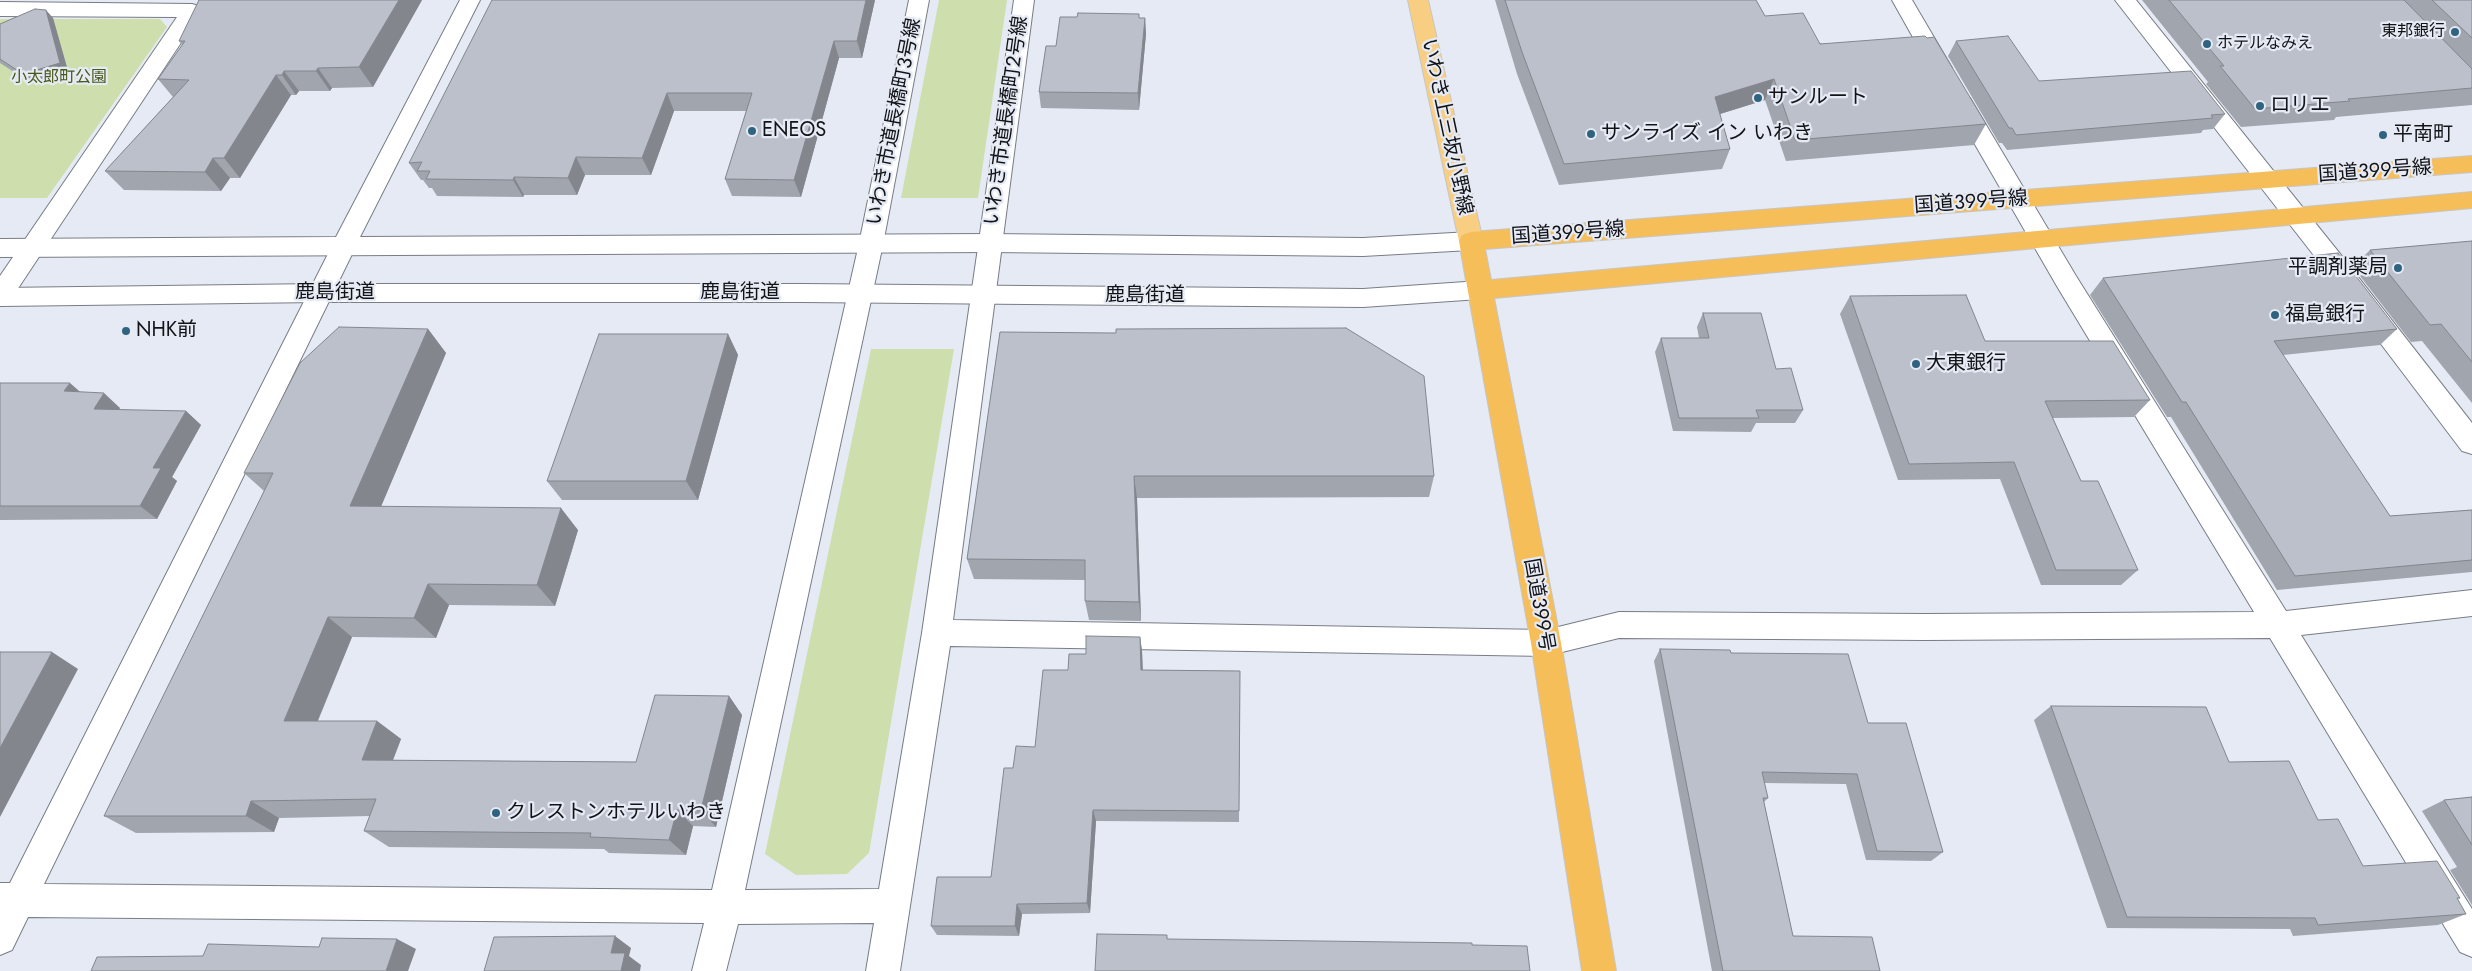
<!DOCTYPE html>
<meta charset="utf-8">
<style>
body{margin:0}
canvas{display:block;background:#e5eaf4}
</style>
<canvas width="2472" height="971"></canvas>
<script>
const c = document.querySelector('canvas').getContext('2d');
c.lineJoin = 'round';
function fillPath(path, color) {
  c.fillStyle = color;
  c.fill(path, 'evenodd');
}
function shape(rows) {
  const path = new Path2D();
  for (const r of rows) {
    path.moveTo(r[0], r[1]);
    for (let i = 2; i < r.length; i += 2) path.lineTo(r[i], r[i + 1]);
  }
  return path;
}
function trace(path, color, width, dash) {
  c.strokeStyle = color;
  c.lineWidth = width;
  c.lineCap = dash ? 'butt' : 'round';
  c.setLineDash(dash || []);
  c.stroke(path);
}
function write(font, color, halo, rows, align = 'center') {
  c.font = font + ' Jost,"Noto Sans JP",sans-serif';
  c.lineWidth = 4.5;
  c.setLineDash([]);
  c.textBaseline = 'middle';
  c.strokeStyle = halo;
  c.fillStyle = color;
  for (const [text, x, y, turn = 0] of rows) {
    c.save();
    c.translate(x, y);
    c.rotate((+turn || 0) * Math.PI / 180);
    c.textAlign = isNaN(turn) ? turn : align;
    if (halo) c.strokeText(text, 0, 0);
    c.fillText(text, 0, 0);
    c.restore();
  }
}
fillPath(shape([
 [939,0,1007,0,978,198,901,198],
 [0,19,160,19,167,27,47,198,0,198],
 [871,349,954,349,869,853,847,874,796,875,765,854]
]), '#cedfad');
const minor = shape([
 [909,0,929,0,883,244,745,890,879,889,922,633,1014,0,1034,0,953,620,1546,630,1619,612,1925,614,2254,612,2058,288,1951,103,1954,98,1962,96,1970,98,2076,276,2286,611,2472,590,2472,616,2301,635,2472,909,2472,957,2460,952,2270,638,1925,640,1619,638,1546,656,950,646,900,971,866,971,874,923,738,924,726,971,692,971,704,923,28,917,12,950,0,955,0,883,10,883,332,246,335,240,344,237,353,240,356,246,44,884,712,890,859,244,909,0],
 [1892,0,1912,0,1952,68,1949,73,1941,75,1933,73,1892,0],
 [2115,0,2136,0,2337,250,2472,423,2472,454,2462,451,2319,262,2115,0],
 [0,2,192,4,199,6,202,11,9,302,0,304,0,276,177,17,0,16,0,2]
]);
const tertiary = shape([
 [460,0,480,0,360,237,990,234,1363,238,1471,232,1480,235,1483,241,1480,247,1471,250,1363,256,990,252,0,257,0,239,336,237,460,0],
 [1480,281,1489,283,1492,290,1489,297,1480,299,1363,307,802,302,320,302,0,306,0,288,320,284,802,284,1363,289,1480,281]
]);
const primary = shape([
 [1408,0,1428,0,1483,241,1480,247,1471,250,1462,247,1459,241,1408,0]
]);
const trunk = shape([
 [2472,156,2472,172,1485,249,1491,280,2472,192,2472,208,1494,298,1561,643,1616,971,1582,971,1531,643,1459,241,1462,235,1471,232,2472,156]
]);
trace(minor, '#787d86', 2);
trace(tertiary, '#787d86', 2);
trace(primary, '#c6c6c7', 2);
trace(trunk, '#c6c6c7', 2);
fillPath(minor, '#fff');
fillPath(tertiary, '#fff');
fillPath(primary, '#f8ce82');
fillPath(trunk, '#f6be58');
fillPath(shape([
 [199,0,422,0,373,87,332,88,330,91,299,91,296,95,291,95,240,178,230,178,221,191,124,190,105,171,173,97,158,79,182,45,179,41],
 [875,0,862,58,839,58,801,197,732,196,725,179,746,111,674,111,651,175,585,175,577,195,524,195,523,197,437,196,432,188,429,188,423,180,421,180,409,163],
 [1495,0,1756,0,1765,16,1986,124,1974,145,1786,161,1765,100,1720,114,1730,149,1722,169,1559,185,1517,74],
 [2142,0,2472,0,2472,105,2336,117,2334,120,2241,127,2206,84,2208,82],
 [1139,14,1139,18,1145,18,1146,34,1139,110,1041,108,1039,92,1056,46,1077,17],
 [53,18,68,71,31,83,0,63,0,24],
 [1956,41,2039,81,2225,114,2213,129,2203,130,2201,133,2007,150,2002,143,1999,143,1948,56],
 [2472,241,2472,403,2422,341,2411,342,2353,267,2370,250],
 [2103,278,2397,329,2380,345,2283,355,2390,516,2472,510,2472,572,2277,590,2171,417,2167,417,2090,295],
 [1850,296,1985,341,2150,400,2134,417,2053,418,2081,481,2138,570,2121,585,2041,585,2000,479,1898,480,1840,314],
 [1703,313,1776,369,1803,410,1795,423,1756,423,1751,432,1673,431,1655,352,1661,338,1699,338,1697,327],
 [428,329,446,353,381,506,578,530,555,606,449,605,436,638,352,637,318,721,377,721,401,739,393,760,636,762,729,696,742,715,716,827,693,826,686,855,609,853,604,849,389,847,364,831,370,816,279,818,274,832,136,833,104,816,264,491,244,473],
 [1000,332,1434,476,1429,497,1137,498,1141,621,1089,620,1085,601,1085,580,974,579,967,559],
 [728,334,738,355,698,500,562,500,547,481],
 [0,383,81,392,120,408,118,410,186,411,201,425,172,477,177,481,157,519,0,520],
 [1140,637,1142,651,1143,670,1240,671,1239,822,1096,821,1090,913,1022,914,1019,936,937,935,931,926,991,877,1013,768,1035,747,1068,670,1086,654],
 [1660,649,1731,653,1943,852,1931,861,1866,860,1846,784,1764,783,1768,798,1764,802,1793,936,1880,971,1712,971,1654,661],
 [2051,706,2229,762,2318,820,2363,866,2460,898,2457,899,2466,914,2438,925,2293,936,2290,929,2107,928,2034,720],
 [2472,797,2472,905,2450,870,2457,867,2422,811,2444,800]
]), '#a1a5ae');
fillPath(shape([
 [399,0,422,0,373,87,359,67],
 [866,0,875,0,862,58,857,41],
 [46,10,53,18,68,71,31,83,23,74],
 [1145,18,1146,34,1139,110,1138,93],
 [834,41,839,58,801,197,794,180],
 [318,68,332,88,330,91,316,71],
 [284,71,299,91,296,95,282,75],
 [276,75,291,95,240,178,224,158],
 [1774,79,1765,100,1707,118,1715,97],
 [667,93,674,111,651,175,642,158],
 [576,157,585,175,577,195,568,178],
 [213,158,230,178,221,191,205,172],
 [514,177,524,195,523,197,513,180],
 [428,329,446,353,372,528,350,506],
 [728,334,738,355,698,500,686,481],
 [70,383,86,397,64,391],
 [104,393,120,408,110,423,94,409],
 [186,411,201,425,172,477,177,481,157,519,140,506,153,468],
 [1134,476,1137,498,1141,621,1139,602],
 [561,508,578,530,555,606,537,585],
 [428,584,449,605,436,638,414,618],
 [328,617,352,637,310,739,284,721],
 [1140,637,1142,651,1143,684,1141,670],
 [52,652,78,669,0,817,0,748],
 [729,696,742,715,716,827,701,810],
 [377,721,401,739,386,778,362,760],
 [251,801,279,818,274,832,246,816],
 [677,810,693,826,686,855,669,840],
 [1093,810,1096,821,1090,913,1087,903],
 [1017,904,1022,914,1019,936,1015,926],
 [615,936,631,948,629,956,641,965,640,971,621,971,611,953],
 [397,939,416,949,408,971,386,971]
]), '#83868d');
const building = shape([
 [199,0,399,0,359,67,318,68,316,71,284,71,282,75,276,75,224,158,213,158,205,172,105,171,189,80,158,79,185,41,179,41,199,0],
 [492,0,866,0,857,41,834,41,794,180,725,179,752,93,667,93,642,158,576,157,568,178,514,177,513,180,426,179,430,171,417,171,422,162,409,163,492,0],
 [1505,0,1756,0,1765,16,1803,13,1820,44,1925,36,1927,38,1934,37,1986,124,1795,140,1774,79,1715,97,1730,149,1564,164,1522,52,1505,0],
 [2169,0,2404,0,2472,69,2472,88,2348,99,2350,101,2255,109,2220,66,2224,66,2169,0],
 [2432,0,2472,0,2472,38,2432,0],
 [35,9,46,10,60,63,23,74,0,59,0,24,35,9],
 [1078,13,1139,14,1139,18,1145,18,1138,93,1039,92,1046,46,1056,46,1060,17,1077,17,1078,13],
 [2008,36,2039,81,2191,71,2225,114,2211,115,2213,118,2016,135,2012,128,2009,128,1956,41,2008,36],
 [2472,241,2472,362,2441,324,2430,325,2370,250,2472,241],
 [2338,253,2397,329,2274,341,2390,516,2472,510,2472,560,2295,576,2186,402,2182,402,2103,278,2338,253],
 [1966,295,1985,341,2113,341,2150,400,2045,401,2081,481,2098,481,2138,570,2056,570,2014,462,1909,464,1850,296,1966,295],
 [1703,313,1761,313,1776,369,1791,368,1803,410,1756,410,1759,418,1679,418,1661,338,1709,338,1703,313],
 [339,327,428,329,350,506,561,508,537,585,428,584,414,618,328,617,284,721,377,721,362,760,636,762,655,695,729,696,701,810,677,810,669,840,590,837,591,833,364,831,376,799,251,801,246,816,104,816,273,473,244,473,300,363,339,327],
 [1346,328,1424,376,1434,476,1134,476,1139,602,1085,601,1085,560,967,559,1000,332,1116,333,1116,329,1346,328],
 [599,334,728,334,686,481,547,481,599,334],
 [0,383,70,383,64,391,104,393,94,409,186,411,153,468,161,468,140,506,0,506,0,383],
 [1086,636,1140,637,1141,670,1240,671,1239,811,1093,810,1087,903,1017,904,1015,926,931,926,937,877,991,877,1004,768,1013,768,1016,746,1035,747,1043,670,1068,670,1069,654,1086,654,1086,636],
 [1660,649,1730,650,1731,653,1848,654,1868,723,1906,723,1943,852,1877,851,1857,774,1762,772,1768,798,1763,798,1793,936,1872,937,1880,971,1723,971,1660,649],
 [0,652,52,652,0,748,0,652],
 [2051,706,2206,707,2229,762,2289,761,2318,820,2338,819,2363,866,2437,861,2460,898,2457,898,2466,914,2318,925,2315,918,2127,917,2051,706],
 [2472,797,2472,845,2444,800,2472,797],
 [1097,934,1167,935,1167,939,1472,943,1472,945,1527,946,1530,971,1095,971,1097,934],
 [615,936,611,953,625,953,621,971,484,971,494,937,615,936],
 [322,938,397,939,386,971,91,971,97,957,203,956,208,944,319,947,322,938]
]);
fillPath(building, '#bbc0ca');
trace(building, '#83868d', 1);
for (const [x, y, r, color] of [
 [2455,32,5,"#2f637f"],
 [2207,44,5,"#2f637f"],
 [1758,98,5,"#2f637f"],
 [2260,106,5,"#2f637f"],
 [752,131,5,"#2f637f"],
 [1591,134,5,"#2f637f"],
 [2383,135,5,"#2f637f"],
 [2398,268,5,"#2f637f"],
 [2275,315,5,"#2f637f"],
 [126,331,5,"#2f637f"],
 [1916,364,5,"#2f637f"],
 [496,813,5,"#2f637f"]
]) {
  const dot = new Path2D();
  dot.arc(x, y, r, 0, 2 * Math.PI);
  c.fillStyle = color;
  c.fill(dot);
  trace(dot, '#e5eaf4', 2);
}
write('16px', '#121317', '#e5eaf4', [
 ["東邦銀行",2445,32],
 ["ホテルなみえ",2217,44,"left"]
], 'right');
write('16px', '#475819', '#e5eaf4', [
 ["小太郎町公園",59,78]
]);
write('20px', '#121317', '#e5eaf4', [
 ["サンルート",1768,98],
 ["ロリエ",2270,106],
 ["ENEOS",762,131],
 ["サンライズ イン いわき",1601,134],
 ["平南町",2393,135],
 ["平調剤薬局",2388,268,"right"],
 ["福島銀行",2285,315],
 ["NHK前",136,331],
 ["大東銀行",1926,364],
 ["クレストンホテルいわき",506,813]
], 'left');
write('20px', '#121317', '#e5eaf4', [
 ["いわき市道長橋町2号線",1007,121,-82],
 ["いわき市道長橋町3号線",895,122,-79],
 ["いわき上三坂小野線",1446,127,78],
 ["国道399号線",2375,172,-4],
 ["国道399号線",1971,203,-4],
 ["国道399号線",1568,234,-4],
 ["鹿島街道",335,293],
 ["鹿島街道",740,293],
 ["鹿島街道",1145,296],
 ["国道399号",1538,605,80]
]);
</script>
